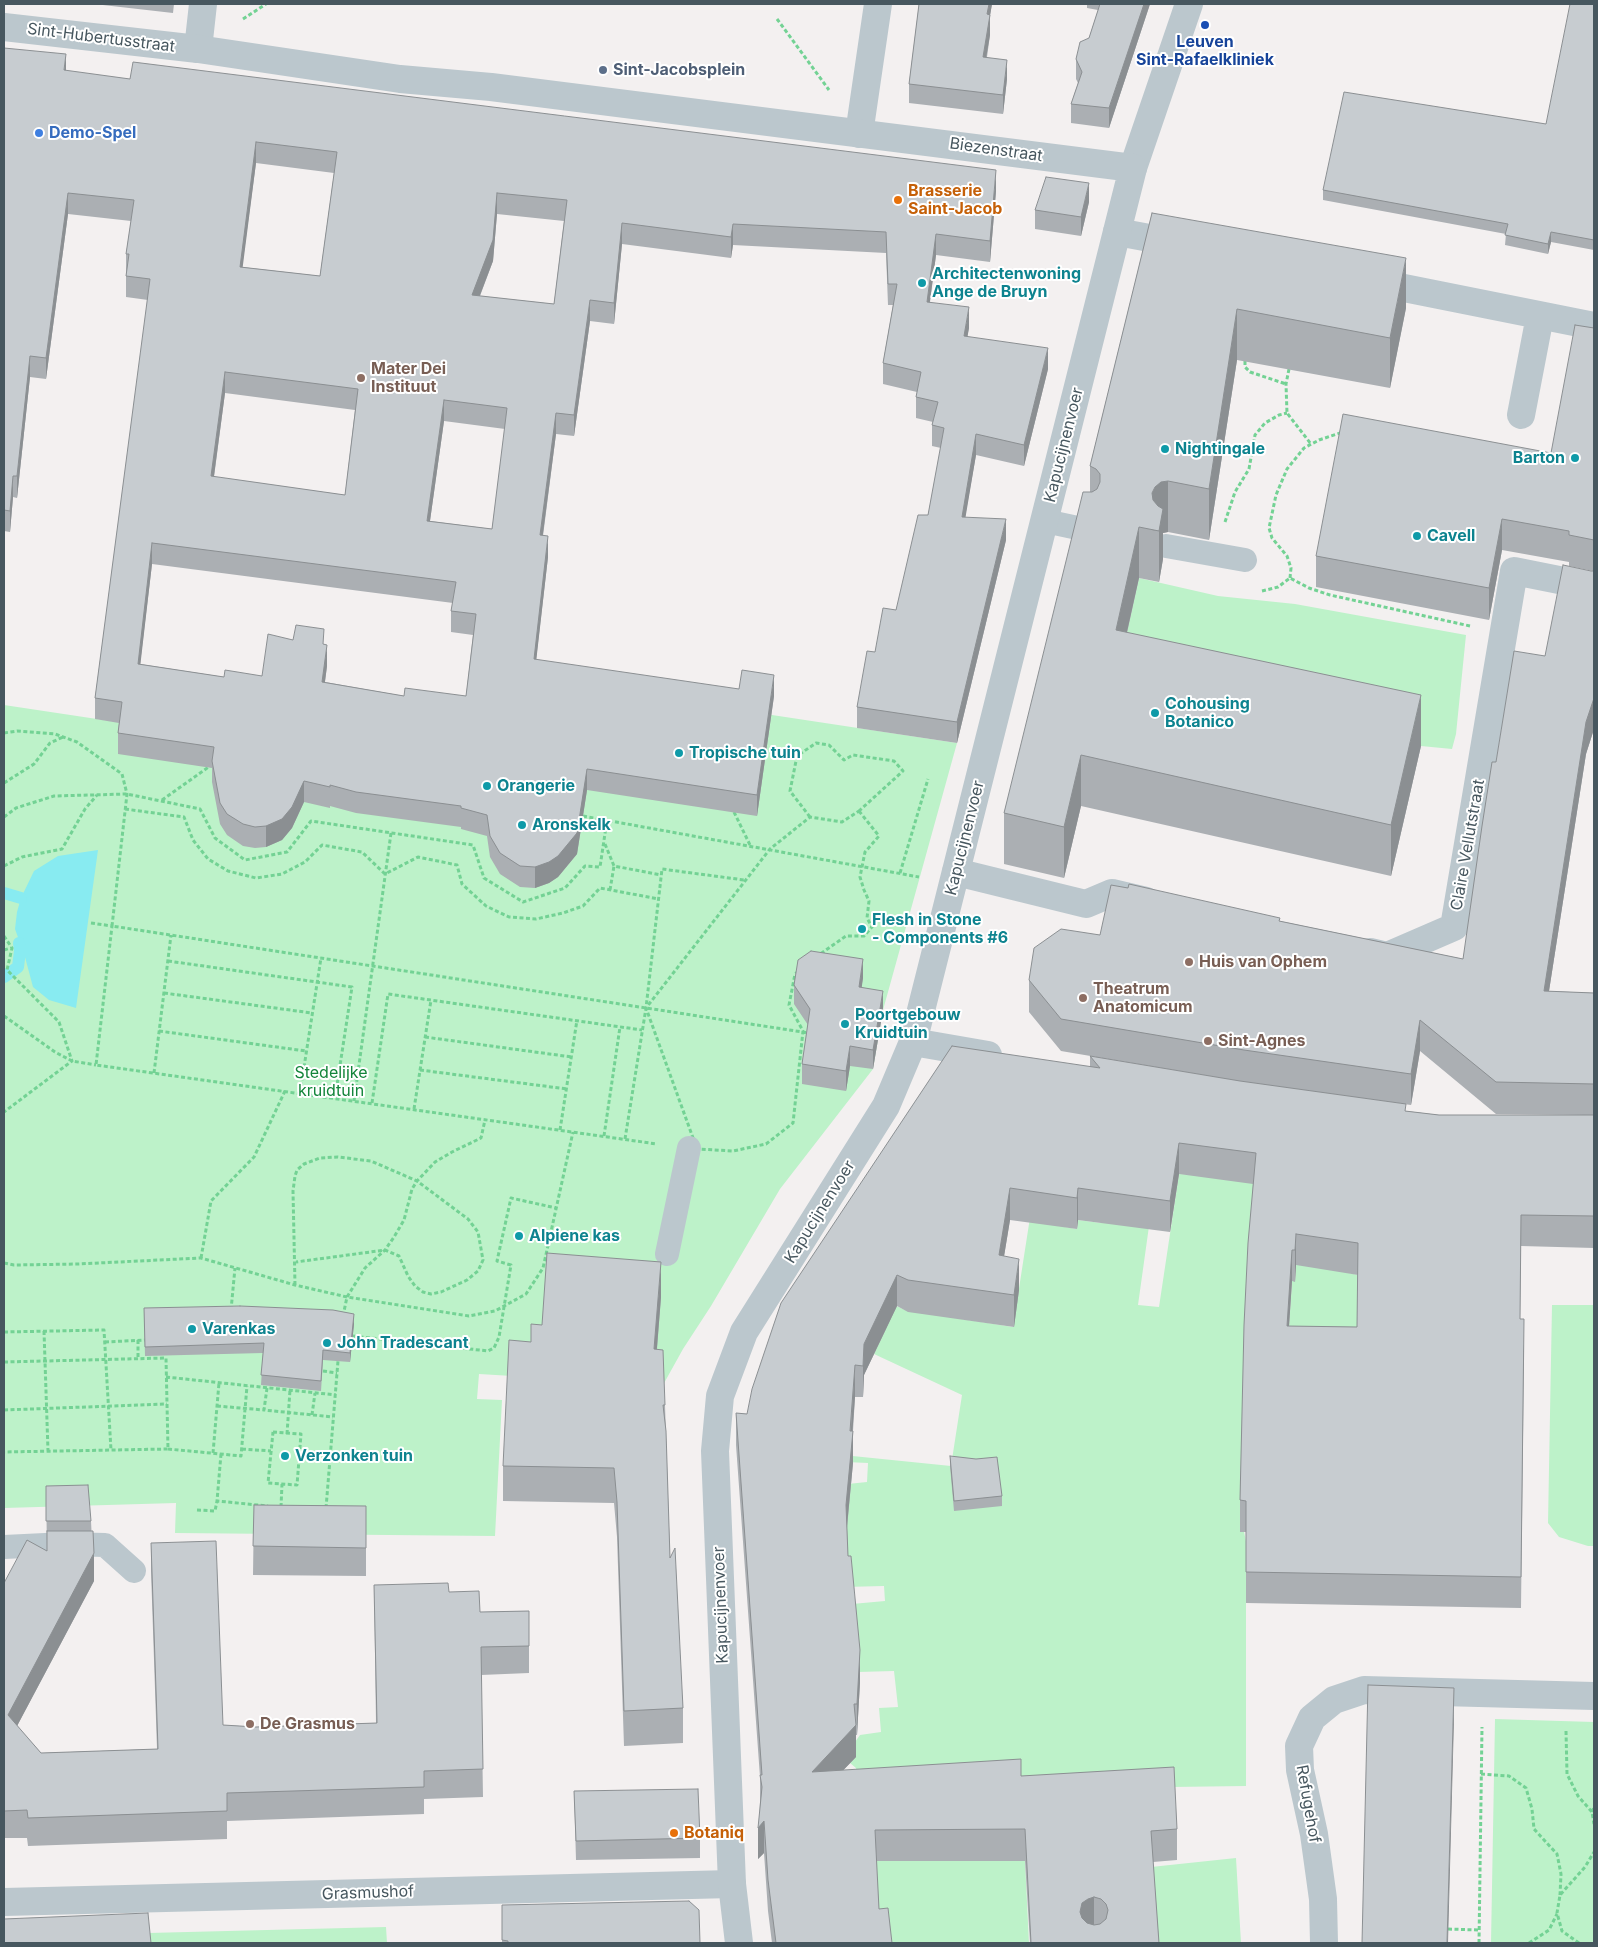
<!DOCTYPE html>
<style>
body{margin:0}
#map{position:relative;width:1598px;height:1947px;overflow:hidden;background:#f3f0f0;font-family:Inter,sans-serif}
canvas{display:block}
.frame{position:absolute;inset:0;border:5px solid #47575f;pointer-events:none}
</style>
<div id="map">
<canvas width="1598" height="1947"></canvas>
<div class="frame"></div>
</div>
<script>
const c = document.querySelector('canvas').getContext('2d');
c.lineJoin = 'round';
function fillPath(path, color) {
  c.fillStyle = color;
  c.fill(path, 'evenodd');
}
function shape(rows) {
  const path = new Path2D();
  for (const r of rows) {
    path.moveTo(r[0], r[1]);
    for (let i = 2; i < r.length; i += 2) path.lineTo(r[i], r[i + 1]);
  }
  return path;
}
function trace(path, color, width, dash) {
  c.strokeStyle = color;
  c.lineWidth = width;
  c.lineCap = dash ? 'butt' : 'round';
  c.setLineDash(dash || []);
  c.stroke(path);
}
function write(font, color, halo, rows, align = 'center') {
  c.font = font + ' Inter,sans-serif';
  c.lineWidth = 4;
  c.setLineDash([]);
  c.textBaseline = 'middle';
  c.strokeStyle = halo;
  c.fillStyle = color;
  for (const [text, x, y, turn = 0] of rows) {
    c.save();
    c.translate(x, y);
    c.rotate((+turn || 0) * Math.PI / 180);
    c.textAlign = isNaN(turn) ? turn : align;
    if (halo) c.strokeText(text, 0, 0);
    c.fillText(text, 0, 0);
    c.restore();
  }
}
fillPath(shape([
 [1139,578,1218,596,1295,604,1466,635,1456,734,1452,749,1421,746,1116,681],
 [4,705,170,730,739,710,957,743,883,1010,873,1069,780,1189,711,1306,683,1349,663,1385,479,1374,477,1399,502,1400,495,1536,175,1533,176,1503,4,1508],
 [1038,1166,1065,1227,1077,1229,1078,1220,1101,1223,1150,1219,1138,1305,1159,1307,1179,1174,1256,1177,1240,1531,1244,1532,1246,1541,1246,1786,1096,1788,858,1800,856,1768,850,1763,855,1742,860,1735,881,1732,879,1708,898,1707,894,1671,858,1672,852,1604,885,1601,884,1586,844,1587,838,1485,867,1482,868,1463,823,1461,823,1453,951,1466,962,1395,874,1354,888,1323,884,1300,905,1310,1013,1327],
 [1302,1176,1349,1273,1358,1275,1357,1358,1287,1357,1292,1281,1295,1281],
 [1552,1305,1594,1305,1594,1546,1588,1546,1559,1537,1548,1523],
 [1495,1719,1594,1722,1594,1943,1491,1943],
 [1236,1858,1241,1943,1157,1943,1151,1867],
 [875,1861,1025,1861,1029,1943,889,1943,879,1940],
 [386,1927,387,1943,149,1943,148,1933]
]), '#bdf2c9');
fillPath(shape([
 [98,850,76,1008,49,1000,33,987,25,957,15,929,17,912,21,898,34,871,58,856]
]), '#88ebf1');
trace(shape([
 [4,893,21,898],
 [4,977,18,967,20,951,19,943]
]), '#88ebf1', 12);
trace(shape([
 [243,19,266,4],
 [777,19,829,90],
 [1245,361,1245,367,1250,372,1286,384],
 [1289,369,1286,384,1287,413,1311,444],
 [1225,522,1235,492,1249,469,1255,435,1265,423,1279,415,1287,413],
 [1290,578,1291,568,1287,556,1272,538,1269,528,1276,495,1287,469,1304,448,1319,440,1343,432],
 [1262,591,1278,587,1290,578,1309,588,1330,595,1470,626],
 [4,733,17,731,55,734,77,742,122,774,127,794,112,926,809,1033],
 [4,783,34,764,50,743,63,737],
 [162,800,210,766],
 [125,809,184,817,193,840,208,859,228,871,256,878,282,874,305,862,322,845,362,852,385,874,418,857,457,865,462,884,486,906,509,917,536,919,563,913,583,906,600,888,659,899],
 [859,811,879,836,865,852,860,877,864,890,869,901,867,918,872,927,864,936,846,936,816,957,795,974,789,1005,803,1031,793,1123,766,1144,733,1151,697,1149,646,1008,770,849,810,817,842,822,859,811],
 [734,812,750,845],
 [583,816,919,877],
 [4,817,16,808,54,796,127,794,200,809,215,838,245,860,287,852,311,821,473,845,484,878,523,902,565,888,585,866,600,867,607,820],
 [810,817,790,791,797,756,816,743,829,745,844,760,853,755,894,761,903,771,859,811],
 [605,844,614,866,661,875],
 [4,866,22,857,62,849,85,809,97,795],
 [900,873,928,779],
 [610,890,614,866],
 [91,923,112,926,96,1065,657,1144],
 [4,936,12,948,7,970,59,1022,72,1061,4,1112],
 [4,950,11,948],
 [168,961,352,987,335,1098],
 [164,993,312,1013],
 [4,1016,55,1052,72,1061,96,1065],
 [159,1031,306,1051],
 [425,1037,572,1057],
 [420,1070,567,1089],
 [154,1073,171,935],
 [300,1093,321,958],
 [354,1101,391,833],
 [372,1103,388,994,642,1030],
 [414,1109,431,1000],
 [560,1130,577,1020],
 [604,1136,620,1027],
 [625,1139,646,1008,662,869,744,880],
 [201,1258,211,1201,254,1157,285,1091],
 [4,1263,14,1265,77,1264,201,1258,295,1285,347,1297,469,1316,495,1311,526,1294,543,1268,573,1132],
 [295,1285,293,1191,295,1176,297,1170,304,1164,320,1158,338,1157,371,1161,417,1181,468,1219,478,1232,483,1260,478,1271,467,1280,441,1292,431,1294,423,1292,415,1286,408,1276,399,1256,385,1250,296,1262],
 [231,1310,235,1268],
 [343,1316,347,1297,365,1268,385,1250,394,1237,404,1220,412,1189,417,1181,435,1162,452,1152,481,1138,485,1120],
 [44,1331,48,1451],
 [4,1332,104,1330,111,1450],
 [353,1336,488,1351,494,1348,499,1337,511,1265,497,1261,511,1198,556,1208],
 [138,1340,138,1359],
 [105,1342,145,1340],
 [4,1362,166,1358,168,1449,4,1452],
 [323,1371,337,1373],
 [166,1377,336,1395],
 [267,1388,264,1410,333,1417],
 [217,1406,264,1410],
 [4,1410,167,1404],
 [312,1415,315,1393],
 [273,1432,301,1434,297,1485,268,1483,273,1432],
 [287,1434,290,1390],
 [168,1449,241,1456,247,1386],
 [242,1449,271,1451],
 [213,1453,219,1383],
 [221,1454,217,1501,268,1506],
 [281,1507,282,1484],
 [326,1508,338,1361],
 [197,1510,215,1511,217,1501],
 [1566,1731,1567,1774,1578,1796,1592,1812,1594,1824],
 [1481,1774,1509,1776,1526,1788,1532,1809,1534,1829,1557,1854,1561,1874,1560,1895],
 [1592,1812,1594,1807],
 [1448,1929,1479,1930],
 [1479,1943,1482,1727],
 [1529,1943,1549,1930,1557,1914],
 [1579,1943,1562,1931,1557,1913,1560,1895,1585,1867,1594,1852]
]), '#73d294', 3, [4, 2.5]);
trace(shape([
 [1045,521,1087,530],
 [1166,546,1245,560],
 [667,1254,689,1148],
 [4,1547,66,1544,105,1545,134,1571]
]), '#bbc7cd', 24);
trace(shape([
 [1117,232,1182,244],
 [1369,281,1594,326],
 [1521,415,1540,316],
 [956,872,1086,904,1112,893,1146,901],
 [1370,952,1387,956,1454,927,1514,571,1594,587]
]), '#bbc7cd', 28);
trace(shape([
 [198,49,203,4],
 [859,134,878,4],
 [1133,168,1189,4],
 [913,1042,988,1055],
 [4,1902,732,1884],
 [1324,1943,1323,1899,1314,1834,1300,1770,1299,1746,1312,1718,1334,1700,1364,1690,1594,1696]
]), '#bbc7cd', 28);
trace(shape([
 [4,27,198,49,400,79,491,87,1133,168,913,1042,886,1106,744,1332,720,1396,715,1451,732,1884,739,1943]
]), '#bbc7cd', 28);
fillPath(shape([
 [94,4,174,4,173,13],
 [919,4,992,4,990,15,990,35,987,57,1007,79,1003,114,909,103,909,84],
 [1087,4,1150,4,1109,128,1071,123,1071,104,1078,83,1076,79,1076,59,1089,38,1098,10,1087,8],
 [1594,4,1594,250,1551,242,1548,254,1505,245,1506,234,1323,200,1323,190,1546,124],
 [4,48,66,71,996,191,990,262,936,255,930,302,969,328,967,337,1048,369,1024,466,976,455,965,517,1006,540,957,743,857,728,857,707,875,652,896,610,928,515,941,448,932,446,932,425,933,422,916,418,916,397,917,392,883,384,883,363,893,305,888,305,886,253,733,245,731,258,622,244,614,324,590,321,574,436,556,434,543,536,548,557,536,660,774,696,757,816,587,790,577,854,558,877,549,883,535,888,520,887,500,874,490,857,487,836,461,829,461,827,356,813,330,806,330,808,304,802,292,828,282,840,266,847,255,848,243,846,227,835,220,824,212,782,212,768,118,754,118,733,119,723,95,719,95,698,148,300,126,297,126,254,131,221,68,214,46,379,30,377,17,498,13,497,10,532,4,531],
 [256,163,334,173,320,276,242,267],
 [497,214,564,221,554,304,480,296,493,261],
 [225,393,355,410,345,495,214,477],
 [444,421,505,429,492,529,430,521],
 [152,564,453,603,451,611,451,632,473,635,466,696,404,696,325,682,327,666,324,645,293,640,262,676,224,677,140,664],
 [1089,202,1081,236,1035,229,1035,210],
 [1152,213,1406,308,1390,388,1237,360,1209,540,1168,532,1163,533,1163,559,1159,582,1139,578,1127,633,1421,746,1391,876,1081,806,1064,878,1004,864,1004,813,1090,492,1090,466],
 [1594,328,1594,729,1586,754,1549,991,1594,993,1594,1248,1521,1246,1520,1319,1524,1351,1521,1608,1246,1603,1246,1532,1240,1532,1240,1500,1253,1184,1179,1174,1170,1232,1078,1220,1077,1229,1010,1220,1004,1256,1019,1290,1014,1327,908,1312,897,1306,864,1375,863,1397,855,1397,853,1431,853,1463,847,1528,848,1556,860,1682,857,1735,856,1735,856,1757,843,1770,1021,1776,1177,1829,1177,1860,1153,1862,1159,1943,1030,1943,1025,1861,876,1861,879,1909,892,1943,772,1943,768,1911,764,1853,758,1859,760,1802,760,1777,736,1445,736,1413,747,1414,1090,1067,1090,1056,1406,1111,1439,1115,1584,1115,1496,1114,1420,1051,1411,1105,1244,1082,1061,1051,1029,1012,1029,980,1100,935,1280,921,1463,959,1496,762,1545,656,1591,571,1593,571,1569,566,1569,562,1502,550,1489,620,1316,587,1316,556,1551,453],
 [1296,1265,1358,1275,1357,1327,1289,1326,1292,1281,1295,1282],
 [863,978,861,988,883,1010,873,1069,850,1066,846,1091,802,1084,802,1064,808,1025,794,1004,794,985],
 [661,1297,657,1349,665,1405,670,1558,683,1708,683,1743,624,1746,617,1537,614,1503,503,1501,503,1466,531,1342,542,1325],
 [144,1308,354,1324,350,1362,323,1360,321,1391,261,1385,263,1353,145,1356],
 [950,1456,1002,1496,1002,1506,954,1511,950,1466],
 [46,1486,91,1521,94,1581,17,1726,41,1753,157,1749,151,1571,151,1543,223,1725,256,1727,376,1723,374,1585,449,1592,480,1612,529,1611,529,1673,481,1675,483,1797,424,1799,424,1814,227,1821,227,1839,28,1846,27,1838,4,1838,4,1583,47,1551],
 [254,1505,366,1506,366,1576,253,1575],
 [574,1791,700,1838,700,1858,576,1860],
 [502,1905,700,1943,502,1943]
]), '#abafb3');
fillPath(shape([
 [989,4,992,4,987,34,987,14],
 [1144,4,1150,4,1109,128,1109,108],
 [990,15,990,35,983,76,983,57],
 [66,54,66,75,64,70],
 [1007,60,1007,79,1003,114,1003,95],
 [256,142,256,163,240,288,240,267],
 [996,170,996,191,990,262,990,241],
 [1089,183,1089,202,1081,236,1081,217],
 [68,193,68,214,46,379,46,358],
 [497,193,497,214,493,261,472,316,472,295],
 [622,223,622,244,614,324,614,303],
 [733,224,733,245,731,258,731,237],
 [1551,232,1551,242,1548,254,1548,244],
 [936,234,936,255,927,323,927,302],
 [1406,258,1406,308,1390,388,1390,338],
 [590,300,590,321,574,436,574,415],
 [969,307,969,328,964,357,964,336],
 [1237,309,1237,360,1209,540,1209,489],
 [1048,348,1048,369,1024,466,1024,445],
 [30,356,30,377,17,498,17,476],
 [225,372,225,393,211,498,211,476],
 [444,400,444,421,427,542,427,521],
 [556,413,556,434,540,556,540,535],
 [976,434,976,455,962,538,962,517],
 [13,476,13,497,10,532,10,511],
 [1168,481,1168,532,1163,533,1163,559,1159,582,1159,531,1152,530,1152,493,1155,487,1161,482],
 [1006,519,1006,540,957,743,957,722],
 [1502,519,1502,550,1489,620,1489,588],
 [1139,527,1139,578,1116,681,1116,630],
 [548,536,548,557,534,680,534,659],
 [152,543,152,564,138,685,138,664],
 [327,645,327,666,322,703,322,682],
 [774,675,774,696,757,816,757,795],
 [1421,695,1421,746,1391,876,1391,825],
 [1594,698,1594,729,1586,754,1544,1023,1544,991,1586,722],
 [1081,755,1081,806,1064,878,1064,827],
 [587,769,587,790,577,854,558,877,549,883,535,888,535,867],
 [304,781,304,802,292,828,282,840,266,847,266,826],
 [863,959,863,978,859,1007,859,987],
 [883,991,883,1010,873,1069,873,1050],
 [1420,1020,1420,1051,1411,1105,1411,1074],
 [850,1046,850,1066,846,1091,846,1071],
 [1179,1143,1179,1174,1170,1232,1170,1201],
 [1010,1188,1010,1220,999,1287,999,1255],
 [1078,1188,1078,1220,1077,1229,1077,1198],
 [1296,1234,1296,1265,1295,1282,1295,1250],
 [1292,1250,1292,1281,1287,1357,1287,1326],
 [1019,1259,1019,1290,1014,1327,1014,1295],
 [661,1262,661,1297,654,1384,654,1349],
 [897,1275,897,1306,864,1375,863,1397,863,1366,864,1344],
 [354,1314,354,1324,350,1362,350,1353],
 [855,1365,855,1397,851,1450,853,1431,853,1463,846,1536,846,1505],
 [94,1553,94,1581,8,1743,8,1715],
 [860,1650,860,1682,857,1735,857,1704],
 [1454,1688,1454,1719,1448,1943,1447,1943],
 [856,1725,856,1757,812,1803,812,1772],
 [764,1821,764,1853,758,1859,758,1828],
 [1094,1897,1094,1928,1082,1935,1080,1912,1082,1903,1088,1899]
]), '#8b8f92');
const building = shape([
 [919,4,989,4,987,14,990,15,983,57,1007,60,1003,95,909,84,919,4],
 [1100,4,1144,4,1109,108,1071,104,1082,72,1076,59,1080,42,1089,38,1100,4],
 [1570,4,1594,4,1594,240,1551,232,1548,244,1505,235,1508,224,1323,190,1344,92,1546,124,1570,4],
 [4,48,66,54,64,70,130,79,133,62,996,170,990,241,936,234,927,302,969,307,964,336,1048,348,1024,445,976,434,962,517,1006,519,957,722,857,707,867,651,875,652,883,608,896,610,918,515,928,515,944,428,932,425,938,402,916,397,921,372,883,363,897,284,888,284,886,232,733,224,731,237,622,223,614,303,590,300,574,415,556,413,540,535,548,536,534,659,739,689,742,670,774,675,757,795,587,769,577,833,558,856,549,862,535,867,520,866,500,853,490,836,487,815,461,808,461,806,356,792,330,785,330,787,304,781,292,807,282,819,266,826,255,827,243,824,227,814,220,803,212,761,214,747,118,733,122,702,95,698,150,279,126,276,129,254,126,254,134,200,68,193,46,358,30,356,17,476,13,476,10,511,4,510,4,48],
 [256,142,337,152,320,276,240,267,256,142],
 [497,193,567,200,554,304,472,295,493,240,497,193],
 [225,372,358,389,345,495,211,476,225,372],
 [444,400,507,408,492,529,427,521,444,400],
 [152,543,456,582,451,611,476,614,466,696,405,688,404,696,322,682,327,645,323,644,324,629,296,625,293,640,268,634,262,676,225,670,224,677,138,664,152,543],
 [1046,177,1089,183,1081,217,1035,210,1046,177],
 [1152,213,1406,258,1390,338,1237,309,1209,489,1168,481,1161,482,1155,487,1152,493,1153,500,1158,506,1163,509,1159,531,1139,527,1116,630,1421,695,1391,825,1081,755,1064,827,1004,813,1083,492,1092,492,1097,489,1100,482,1100,474,1096,469,1090,466,1152,213],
 [1575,325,1594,328,1594,540,1569,535,1569,531,1502,519,1489,588,1316,556,1343,414,1551,453,1575,325],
 [1563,565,1591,571,1594,571,1594,698,1586,722,1544,991,1594,993,1594,1084,1496,1082,1420,1020,1411,1074,1244,1050,1061,1019,1029,980,1034,948,1061,929,1100,935,1111,885,1128,888,1129,884,1280,918,1279,921,1463,959,1482,826,1492,762,1496,762,1514,651,1545,656,1563,565],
 [811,951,863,959,859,987,883,991,873,1050,850,1046,846,1071,802,1064,810,1009,794,985,798,960,811,951],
 [952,1046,1100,1068,1090,1056,1240,1081,1406,1104,1405,1111,1439,1115,1594,1115,1594,1216,1521,1215,1520,1319,1524,1319,1521,1577,1246,1572,1246,1501,1240,1500,1244,1325,1248,1243,1256,1153,1179,1143,1170,1201,1078,1188,1077,1198,1010,1188,999,1255,1019,1259,1014,1295,908,1280,897,1275,864,1344,863,1366,855,1365,850,1431,853,1431,846,1505,848,1556,851,1556,860,1650,857,1704,854,1704,856,1725,812,1772,1021,1759,1021,1776,1174,1767,1177,1829,1151,1831,1159,1943,1031,1943,1025,1829,875,1830,879,1909,888,1908,892,1943,776,1943,768,1880,764,1821,758,1828,762,1787,760,1775,762,1775,736,1413,747,1414,752,1389,781,1303,952,1046],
 [1296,1234,1358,1243,1357,1327,1287,1326,1292,1250,1295,1250,1296,1234],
 [1094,1897,1101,1899,1106,1904,1108,1910,1106,1919,1100,1924,1094,1925,1087,1923,1082,1918,1080,1912,1082,1903,1088,1899,1094,1897],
 [547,1253,661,1262,654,1349,663,1350,665,1405,663,1405,666,1431,670,1558,675,1548,683,1708,624,1711,617,1502,614,1468,503,1466,509,1340,531,1342,531,1324,542,1325,547,1253],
 [240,1306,333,1310,354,1314,350,1353,323,1350,321,1381,261,1375,264,1343,145,1347,144,1308,240,1306],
 [950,1456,976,1459,997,1457,1002,1496,954,1501,950,1456],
 [88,1485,91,1521,46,1521,46,1486,88,1485],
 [254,1505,366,1506,366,1548,253,1546,254,1505],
 [47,1531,93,1531,94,1553,8,1715,41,1753,158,1749,151,1543,216,1541,223,1725,256,1727,377,1723,374,1585,448,1583,449,1592,479,1591,480,1612,529,1611,529,1646,481,1647,483,1769,424,1771,424,1787,227,1793,227,1811,28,1818,27,1810,4,1811,4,1583,27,1540,47,1551,47,1531],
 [1368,1685,1454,1688,1447,1943,1362,1943,1368,1685],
 [698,1789,700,1838,576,1841,574,1791,698,1789],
 [689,1901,699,1910,700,1943,508,1943,508,1941,502,1940,502,1905,689,1901],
 [148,1913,151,1943,4,1943,4,1919,148,1913]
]);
fillPath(building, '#c7ccd0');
trace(building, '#8b8f92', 1);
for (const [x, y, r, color] of [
 [1205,25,5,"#1a4fb4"],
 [603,70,5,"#5c6f8a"],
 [39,133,5,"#3f7fe0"],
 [898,200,5,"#e8710a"],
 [922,283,5,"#0f9aa8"],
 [361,378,5,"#8d6e63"],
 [1165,449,5,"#0f9aa8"],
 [1575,458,5,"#0f9aa8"],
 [1417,536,5,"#0f9aa8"],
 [1155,713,5,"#0f9aa8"],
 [679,753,5,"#0f9aa8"],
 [487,786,5,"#0f9aa8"],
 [522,825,5,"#0f9aa8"],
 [862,929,5,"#0f9aa8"],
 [1189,962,5,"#8d6e63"],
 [1083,998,5,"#8d6e63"],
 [845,1024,5,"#0f9aa8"],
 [1208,1041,5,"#8d6e63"],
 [519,1236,5,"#0f9aa8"],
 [192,1329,5,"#0f9aa8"],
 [327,1343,5,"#0f9aa8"],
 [285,1456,5,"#0f9aa8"],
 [250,1724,5,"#8d6e63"],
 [674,1833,5,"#e8710a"]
]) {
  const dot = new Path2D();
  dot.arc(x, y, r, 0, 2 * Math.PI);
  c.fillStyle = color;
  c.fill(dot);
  trace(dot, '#fff', 2);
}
write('16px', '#47575f', '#fff', [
 ["Sint-Hubertusstraat",101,38,7],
 ["Biezenstraat",996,150,8],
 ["Kapucijnenvoer",1064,445,-76],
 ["Kapucijnenvoer",965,838,-76],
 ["Claire Vellutstraat",1468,845,-80],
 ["Kapucijnenvoer",820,1212,-58],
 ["Kapucijnenvoer",721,1605,-92],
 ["Refugehof",1308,1804,80],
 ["Grasmushof",368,1893,-2]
]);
write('bold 16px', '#164399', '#fff', [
 ["Leuven",1205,42],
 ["Sint-Rafaelkliniek",1205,60]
]);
write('bold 16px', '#4e5e75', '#fff', [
 ["Sint-Jacobsplein",613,70]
], 'left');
write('bold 16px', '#366cbe', '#fff', [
 ["Demo-Spel",49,133]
], 'left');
write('bold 16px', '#c56008', '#fff', [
 ["Brasserie",908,191],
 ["Saint-Jacob",908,209],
 ["Botaniq",684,1833]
], 'left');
write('bold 16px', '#0d838f', '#fff', [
 ["Architectenwoning",932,274],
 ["Ange de Bruyn",932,292],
 ["Nightingale",1175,449],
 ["Barton",1565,458,"right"],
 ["Cavell",1427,536],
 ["Cohousing",1165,704],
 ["Botanico",1165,722],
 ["Tropische tuin",689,753],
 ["Orangerie",497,786],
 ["Aronskelk",532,825],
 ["Flesh in Stone",872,920],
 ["- Components #6",872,938],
 ["Poortgebouw",855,1015],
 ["Kruidtuin",855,1033],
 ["Alpiene kas",529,1236],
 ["Varenkas",202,1329],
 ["John Tradescant",337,1343],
 ["Verzonken tuin",295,1456]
], 'left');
write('bold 16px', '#785e54', '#fff', [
 ["Mater Dei",371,369],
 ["Instituut",371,387],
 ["Huis van Ophem",1199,962],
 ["Theatrum",1093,989],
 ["Anatomicum",1093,1007],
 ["Sint-Agnes",1218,1041],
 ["De Grasmus",260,1724]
], 'left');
write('16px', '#13853a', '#fff', [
 ["Stedelijke",331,1073],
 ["kruidtuin",331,1091]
]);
</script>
